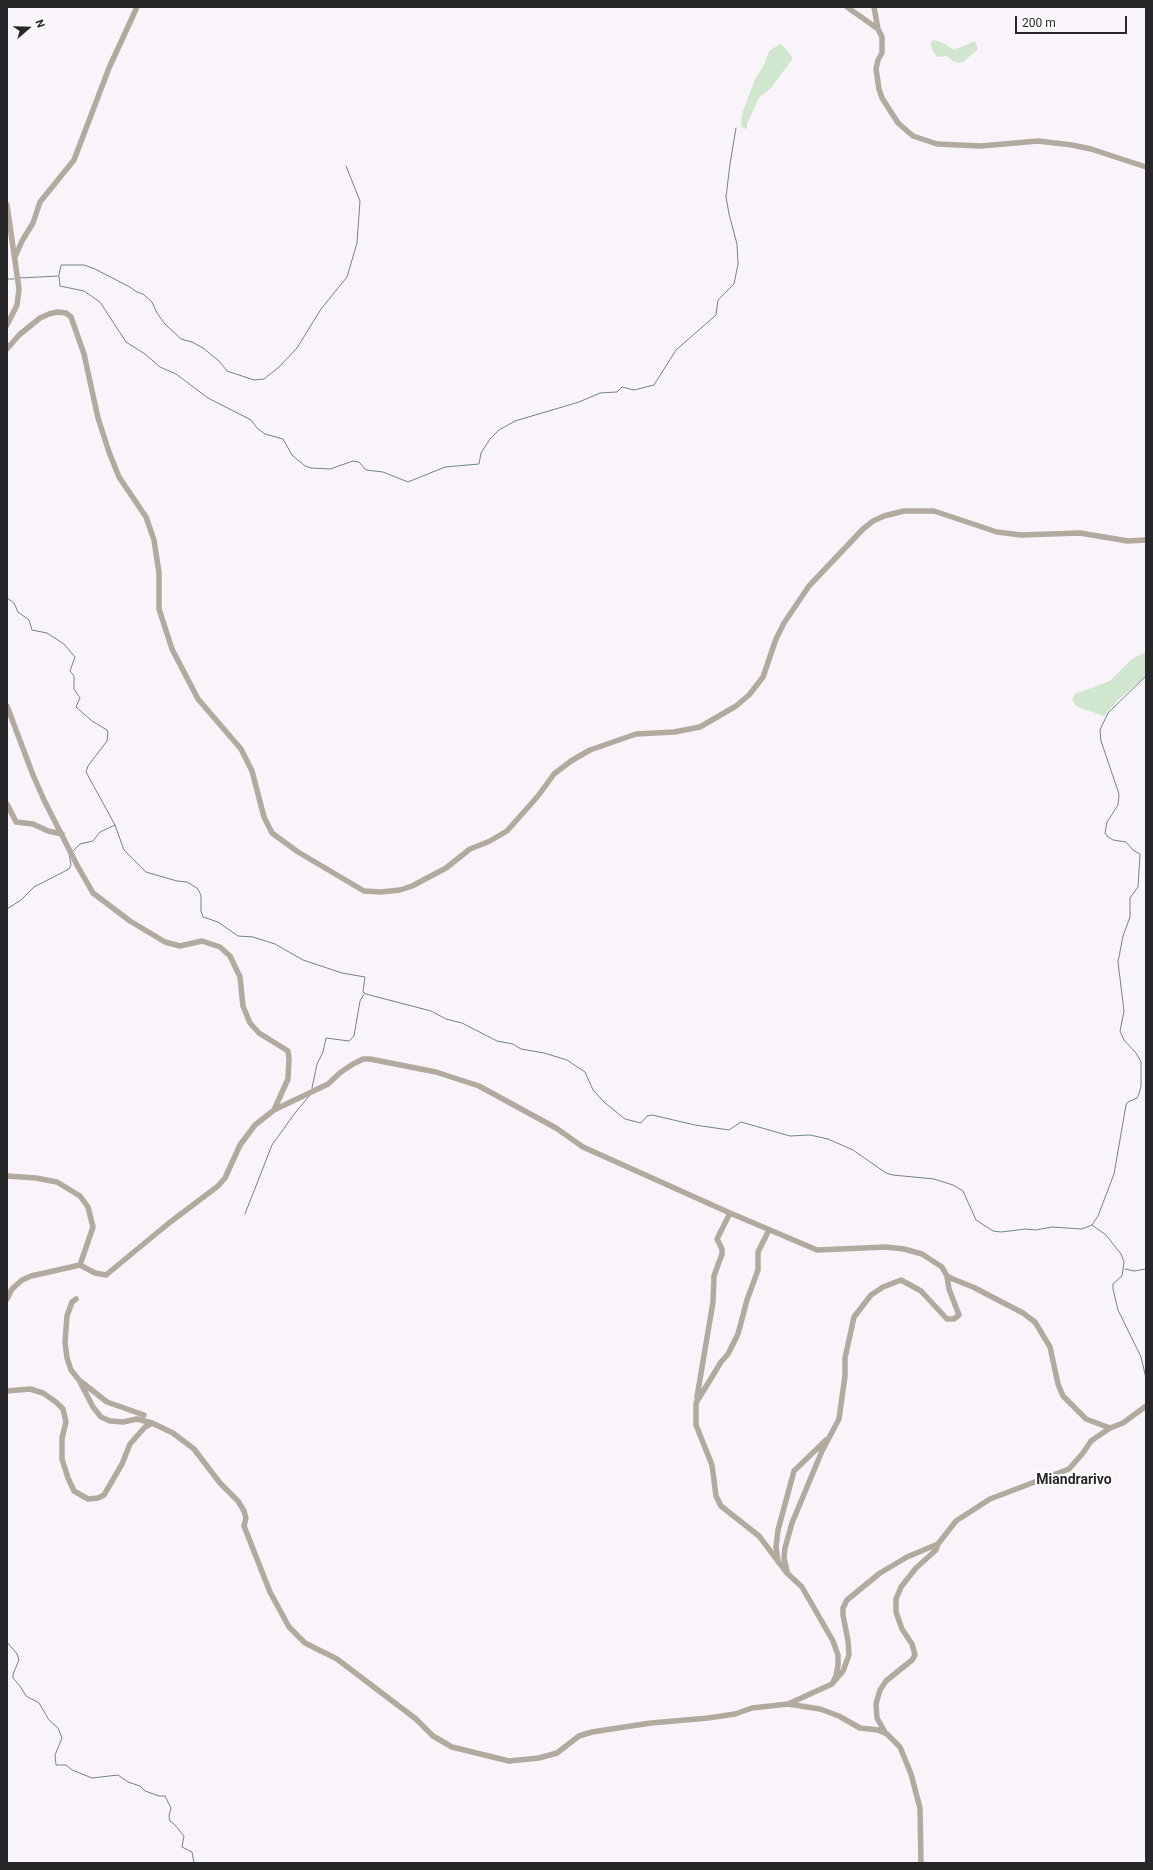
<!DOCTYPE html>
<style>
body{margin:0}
#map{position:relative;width:1153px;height:1870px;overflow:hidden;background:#f8f4f9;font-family:Roboto,sans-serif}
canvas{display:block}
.frame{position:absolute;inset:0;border:8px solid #272628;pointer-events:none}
.north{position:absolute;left:8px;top:8px;width:40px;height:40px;-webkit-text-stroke:3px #fff;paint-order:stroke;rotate:70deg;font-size:11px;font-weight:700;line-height:16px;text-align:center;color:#272628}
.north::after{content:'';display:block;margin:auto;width:14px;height:18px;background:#272628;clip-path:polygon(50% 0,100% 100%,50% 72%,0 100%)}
.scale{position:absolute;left:1015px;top:16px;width:112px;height:18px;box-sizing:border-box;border:2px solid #272628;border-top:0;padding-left:5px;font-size:12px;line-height:14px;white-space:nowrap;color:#272628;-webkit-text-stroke:3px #fff;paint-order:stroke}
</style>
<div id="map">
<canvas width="1153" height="1870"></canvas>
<div class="frame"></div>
<div class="north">N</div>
<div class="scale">200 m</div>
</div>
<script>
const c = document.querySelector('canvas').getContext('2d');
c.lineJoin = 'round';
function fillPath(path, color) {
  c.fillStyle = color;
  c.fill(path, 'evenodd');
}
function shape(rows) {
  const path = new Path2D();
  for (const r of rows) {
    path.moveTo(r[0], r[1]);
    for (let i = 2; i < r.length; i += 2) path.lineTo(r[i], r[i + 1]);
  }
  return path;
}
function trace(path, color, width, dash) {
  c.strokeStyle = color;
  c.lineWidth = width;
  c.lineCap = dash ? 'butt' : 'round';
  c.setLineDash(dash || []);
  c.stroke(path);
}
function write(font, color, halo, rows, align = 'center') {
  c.font = font + ' Roboto,sans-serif';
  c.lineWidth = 4;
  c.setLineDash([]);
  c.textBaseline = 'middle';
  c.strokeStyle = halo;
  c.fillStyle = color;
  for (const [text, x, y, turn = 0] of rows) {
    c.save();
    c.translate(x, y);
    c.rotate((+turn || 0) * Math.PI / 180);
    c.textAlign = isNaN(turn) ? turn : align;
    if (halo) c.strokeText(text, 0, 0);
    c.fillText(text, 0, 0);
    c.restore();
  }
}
fillPath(shape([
 [933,40,941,42,954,50,975,41,978,49,963,62,959,63,954,62,947,56,937,57,932,50,931,43],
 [780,44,784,47,793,58,771,88,759,98,747,124,747,129,741,127,742,114,756,77,763,67,769,51],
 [1146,652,1146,676,1118,700,1104,716,1078,707,1074,703,1072,699,1075,694,1110,681,1132,659]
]), '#d0e6cf');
trace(shape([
 [59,275,61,265,84,265,95,269,128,286,137,292,143,294,152,302,157,313,165,324,181,339,192,342,203,348,219,361,227,371,254,380,264,379,279,367,297,348,321,309,347,277,357,243,360,201,346,166],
 [19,278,59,276,60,286,84,291,100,302,126,342,145,354,160,367,176,374,208,398,251,420,257,428,265,434,283,439,292,455,305,466,311,468,330,469,353,461,359,462,366,470,383,472,408,482,445,467,479,464,481,453,490,439,499,430,515,421,579,402,600,393,617,392,622,387,634,390,654,385,676,350,716,315,718,300,734,284,738,264,737,244,729,214,726,197,730,164,736,128],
 [7,279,14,279],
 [7,598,14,603,18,612,29,620,32,630,47,633,64,644,75,657,70,671,74,676,74,689,80,698,76,707,92,721,107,730,108,733,107,741,88,766,86,772,115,825,124,850,146,872,177,881,187,882,197,888,201,895,201,911,203,917,218,922,238,936,253,937,275,944,303,960,342,973,365,977,363,992,366,994,431,1011,446,1019,462,1023,497,1041,513,1044,521,1049,544,1053,567,1060,585,1072,593,1090,604,1102,625,1119,641,1123,647,1116,652,1115,695,1125,729,1130,741,1122,790,1136,810,1135,828,1139,853,1150,886,1173,893,1175,934,1179,953,1185,963,1191,976,1220,993,1231,1001,1232,1026,1229,1036,1230,1052,1227,1082,1229,1092,1225,1098,1216,1114,1174,1126,1105,1128,1102,1137,1098,1139,1094,1141,1086,1141,1062,1136,1053,1124,1040,1120,1031,1124,1011,1118,962,1123,936,1130,917,1130,898,1138,887,1140,854,1133,850,1126,842,1113,840,1107,836,1105,833,1107,822,1118,805,1119,794,1101,741,1100,730,1108,713,1146,676],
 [73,851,80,844,93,841,100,832,115,825],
 [7,909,21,900,34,887,69,869,71,865,69,853],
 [312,1088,317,1064,323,1052,326,1038,349,1041,354,1036,360,1001,364,994],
 [245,1214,272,1145,295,1113,310,1095],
 [1092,1225,1106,1235,1121,1254,1124,1262,1122,1276,1113,1284,1113,1289,1118,1310,1141,1357,1146,1378],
 [1125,1269,1134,1271,1146,1269],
 [7,1642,17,1654,19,1660,13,1674,13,1678,20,1686,26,1696,39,1703,49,1720,58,1728,62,1738,55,1755,56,1765,66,1765,72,1770,92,1778,118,1775,128,1782,140,1786,145,1791,159,1796,165,1796,171,1808,169,1816,170,1821,174,1824,184,1836,182,1847,192,1852,194,1863]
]), '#708291', 1);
trace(shape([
 [847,7,878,29,882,37,882,53,878,60,876,69,879,89,882,98,898,123,913,136,937,144,981,146,1038,141,1072,145,1091,149,1146,167],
 [874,7,878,29],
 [7,205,19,289,17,305,7,325],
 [15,257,22,241,33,223,40,202,74,160,109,68,137,7],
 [7,349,19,335,40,318,49,314,57,312,66,313,71,317,84,354,98,418,109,452,119,477,146,517,154,540,159,573,159,609,172,649,198,699,241,749,252,771,264,817,272,833,298,852,364,891,381,892,400,890,412,886,446,868,470,849,490,841,507,831,538,796,554,774,571,761,590,750,636,734,674,732,700,727,736,706,749,695,763,677,776,639,784,623,809,586,863,529,873,521,884,516,904,511,934,511,997,532,1021,535,1080,533,1128,541,1146,540],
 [7,706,33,775,44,800,77,865,93,893,130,921,165,942,180,946,202,941,220,947,230,956,240,977,243,1006,250,1023,259,1033,288,1051,289,1059,288,1079,274,1110],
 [7,804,16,822,33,824,48,831,62,834],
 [7,1176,36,1178,57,1182,80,1196,88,1207,93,1227,80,1265],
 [769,1230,758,1252,758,1270,747,1300,738,1334,728,1354,721,1362,696,1403,696,1425,712,1465,716,1496,721,1506,759,1536,787,1573,802,1587,833,1641,838,1655,838,1665,836,1676,832,1684],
 [7,1299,12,1289,22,1280,31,1276,80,1265,95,1273,106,1275,169,1223,218,1186,225,1178,240,1145,255,1125,274,1110,328,1084,341,1072,353,1064,363,1059,370,1059,436,1072,479,1086,556,1128,583,1147,730,1213,817,1250,886,1247,904,1249,922,1254,942,1267,947,1276,953,1279,973,1287,1023,1313,1035,1322,1050,1347,1058,1384,1063,1396,1086,1419,1110,1428,1123,1423,1146,1406],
 [76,1299,72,1302,67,1316,65,1342,67,1358,71,1370,79,1380,107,1402,144,1415],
 [79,1380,93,1407,101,1417,110,1421,123,1422,137,1419,152,1423],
 [7,1391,30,1389,43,1393,56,1402,63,1409,66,1422,62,1438,62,1459,68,1478,74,1491,88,1499,98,1498,104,1495,122,1464,130,1444,145,1427,152,1423,173,1433,194,1449,220,1483,238,1501,244,1511,246,1518,244,1526,270,1592,289,1627,305,1643,337,1659,416,1719,433,1736,452,1747,509,1761,539,1758,557,1753,579,1736,592,1732,651,1723,708,1718,735,1714,752,1708,788,1704,820,1709,839,1716,860,1728,878,1730,887,1734,900,1747,911,1774,920,1808,921,1863],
 [697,1397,713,1302,714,1276,722,1254,722,1249,717,1239,730,1213],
 [778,1562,776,1547,778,1530,794,1471,826,1440],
 [787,1571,784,1558,785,1548,792,1523,822,1451,839,1419,845,1376,845,1358,854,1317,871,1295,883,1287,901,1280,921,1291,947,1319,954,1319,959,1315,949,1289,947,1276],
 [788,1704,832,1684,843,1671,849,1655,848,1641,843,1615,843,1608,847,1600,880,1573,907,1557,938,1544,956,1521,990,1499,1069,1469,1083,1453,1091,1441,1110,1428],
 [885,1732,877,1718,876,1704,880,1690,886,1681,912,1660,915,1655,912,1644,902,1629,896,1612,896,1599,901,1587,916,1568,936,1550,938,1544]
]), '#b2aa9e', 5.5);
write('bold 14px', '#272628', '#fff', [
 ["Miandrarivo",1074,1480]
]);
</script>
